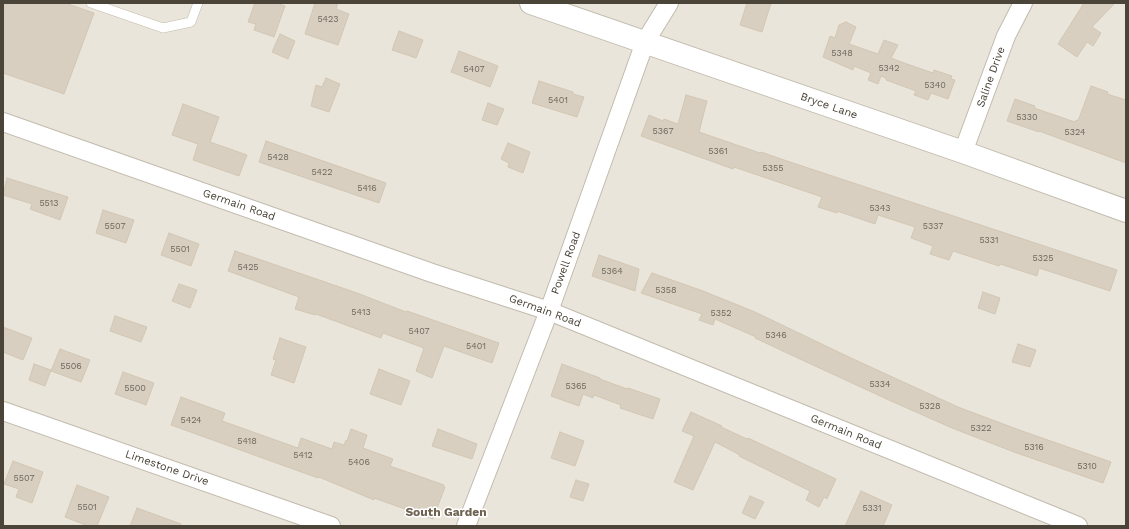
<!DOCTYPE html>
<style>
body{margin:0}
#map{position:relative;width:1129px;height:529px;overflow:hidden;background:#f6f3ec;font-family:"Work Sans",sans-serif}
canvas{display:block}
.frame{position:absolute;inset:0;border:4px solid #4b4439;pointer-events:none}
</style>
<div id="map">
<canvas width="1129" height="529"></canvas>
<div class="frame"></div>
</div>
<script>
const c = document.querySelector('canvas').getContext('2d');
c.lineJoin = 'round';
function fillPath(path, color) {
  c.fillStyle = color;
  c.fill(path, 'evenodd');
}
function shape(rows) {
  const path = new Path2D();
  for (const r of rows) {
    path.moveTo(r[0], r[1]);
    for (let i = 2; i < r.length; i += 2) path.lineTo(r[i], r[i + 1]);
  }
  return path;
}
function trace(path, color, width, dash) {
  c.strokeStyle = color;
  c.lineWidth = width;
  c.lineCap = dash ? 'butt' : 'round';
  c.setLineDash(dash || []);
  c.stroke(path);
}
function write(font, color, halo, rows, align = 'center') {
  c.font = font + ' "Work Sans",sans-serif';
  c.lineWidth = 3;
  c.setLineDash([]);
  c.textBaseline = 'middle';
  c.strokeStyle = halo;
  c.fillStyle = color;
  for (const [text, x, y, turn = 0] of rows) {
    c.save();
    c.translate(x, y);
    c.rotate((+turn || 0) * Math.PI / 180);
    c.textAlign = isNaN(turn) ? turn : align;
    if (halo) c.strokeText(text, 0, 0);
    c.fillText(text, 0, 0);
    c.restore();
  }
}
fillPath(shape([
 [3,3,1126,3,1126,526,3,526]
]), '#eae5da');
const building = shape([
 [3,3,65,3,94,13,64,94,3,73,3,3],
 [255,3,276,3,285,6,274,37,254,30,256,24,248,22,255,3],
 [315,3,338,3,336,9,349,14,338,45,305,34,315,3],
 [747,3,771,3,762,32,740,25,747,3],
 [1084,3,1115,3,1092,27,1101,33,1093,46,1087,42,1077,57,1058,44,1084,3],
 [846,22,856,27,849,44,878,54,884,40,898,45,891,58,907,64,933,73,934,70,952,76,951,79,955,80,948,99,931,93,928,100,914,95,916,91,886,80,886,78,881,76,878,84,868,80,871,73,854,66,853,70,823,57,830,36,835,38,839,25,846,22],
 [399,31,423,40,416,58,392,50,399,31],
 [280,34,295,41,288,59,272,52,280,34],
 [459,51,498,66,490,87,451,72,459,51],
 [326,78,340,84,329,112,311,106,316,85,322,87,326,78],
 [539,81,573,92,573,94,584,97,577,117,532,103,539,81],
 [1091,86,1108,92,1107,94,1126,100,1126,163,1039,131,1039,132,1007,121,1015,99,1035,106,1034,108,1075,122,1076,120,1078,121,1091,86],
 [686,95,707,101,699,132,760,153,761,152,793,163,1117,270,1110,291,1039,268,1037,276,1000,264,999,266,953,251,949,260,930,254,933,246,911,238,915,227,878,215,875,224,837,211,837,213,818,207,822,197,734,167,733,169,641,136,649,115,663,121,664,119,678,124,686,95],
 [488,103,504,109,497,125,482,120,488,103],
 [183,104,219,117,210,142,247,155,239,176,193,160,198,144,172,135,183,104],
 [266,141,386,183,379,203,259,162,266,141],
 [508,143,530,152,523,173,508,167,509,163,501,159,508,143],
 [7,178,68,197,60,220,30,209,32,204,3,195,7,178],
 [103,210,134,220,126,243,96,233,103,210],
 [169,233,199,244,191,266,161,255,169,233],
 [235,251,357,293,406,312,407,311,499,343,492,363,444,346,432,378,416,371,424,348,383,333,381,338,316,314,315,315,295,309,299,297,228,271,235,251],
 [599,255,639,269,635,291,592,276,599,255],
 [652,273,703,291,755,312,851,358,958,407,1022,431,1111,462,1103,483,1014,452,952,428,891,401,787,353,755,338,756,337,715,319,713,325,699,320,702,314,641,293,652,273],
 [179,284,197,290,190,308,172,301,179,284],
 [983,292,1000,298,995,314,978,308,983,292],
 [115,316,147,327,141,342,110,331,115,316],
 [3,327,32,338,23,360,3,352,3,327],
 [280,338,306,347,294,383,271,375,276,360,273,359,280,338],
 [1018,344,1036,350,1030,367,1012,362,1018,344],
 [60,349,90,360,81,382,51,371,60,349],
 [34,364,51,370,45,386,29,380,34,364],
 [562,364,600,378,600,379,627,389,628,388,660,399,653,419,620,408,621,405,594,395,593,398,583,394,579,406,551,396,562,364],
 [379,369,410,381,401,405,370,394,379,369],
 [123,372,154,383,146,405,115,394,123,372],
 [181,397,225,413,222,421,298,448,301,438,332,449,334,442,344,445,346,440,347,441,351,429,367,435,363,448,393,459,390,466,444,485,443,486,445,487,433,519,374,498,374,500,319,477,318,478,171,425,181,397],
 [691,412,722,426,721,427,747,439,748,438,836,479,827,499,824,497,819,507,806,500,810,491,739,456,740,455,715,442,693,490,674,482,694,436,682,431,691,412],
 [438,429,477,444,472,459,432,446,438,429],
 [560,432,584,441,575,466,551,458,560,432],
 [13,461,43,472,32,503,16,497,19,489,4,484,13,461],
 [576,480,589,484,583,501,570,497,576,480],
 [77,485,109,497,97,526,88,526,65,517,77,485],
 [861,491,892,505,883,526,845,526,861,491],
 [750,496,764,502,755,519,742,513,750,496],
 [137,508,181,524,181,526,130,526,137,508]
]);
fillPath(building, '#d8cfc1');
trace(building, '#d3c7b4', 1);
const service = shape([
 [91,3,163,28,191,22,198,3]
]);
const minor = shape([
 [3,122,432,273,549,311,1078,526],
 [963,152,1006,36,1023,3],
 [3,411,331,526],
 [466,526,549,311,645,42,669,3]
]);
const tertiary = shape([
 [531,3,963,152,1126,211]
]);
trace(service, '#c2bbae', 10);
trace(minor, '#c2bbae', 20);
trace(tertiary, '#c2bbae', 24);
trace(service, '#fff', 9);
trace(minor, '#fff', 18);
trace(tertiary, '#fff', 22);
write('9px', '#6e675b', null, [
 ["5423",328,19],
 ["5348",842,53],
 ["5342",889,68],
 ["5407",474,69],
 ["5340",935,85],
 ["5401",558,100],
 ["5330",1027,117],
 ["5367",663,131],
 ["5324",1075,132],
 ["5361",718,151],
 ["5428",278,157],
 ["5355",773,168],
 ["5422",322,172],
 ["5416",367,188],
 ["5513",49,203],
 ["5343",880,208],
 ["5507",115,226],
 ["5337",933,226],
 ["5331",989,240],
 ["5501",180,249],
 ["5325",1043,258],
 ["5425",248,267],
 ["5364",612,271],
 ["5358",666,290],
 ["5413",361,312],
 ["5352",721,313],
 ["5407",419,331],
 ["5346",776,335],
 ["5401",476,346],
 ["5506",71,366],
 ["5334",880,384],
 ["5365",576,386],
 ["5500",135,388],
 ["5328",930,406],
 ["5424",191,420],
 ["5322",981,428],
 ["5418",247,441],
 ["5316",1034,447],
 ["5412",303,455],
 ["5406",359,462],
 ["5310",1087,466],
 ["5507",24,478],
 ["5501",87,507],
 ["5331",872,508]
]);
write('11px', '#4b4439', '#fff', [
 ["Saline Drive",991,77,-70],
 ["Bryce Lane",829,106,19],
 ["Germain Road",239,205,19],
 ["Powell Road",566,263,-70],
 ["Germain Road",545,311,20],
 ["Germain Road",846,432,22],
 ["Limestone Drive",167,468,19]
]);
write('bold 12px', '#6e6250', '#fff', [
 ["South Garden",446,512]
]);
</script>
